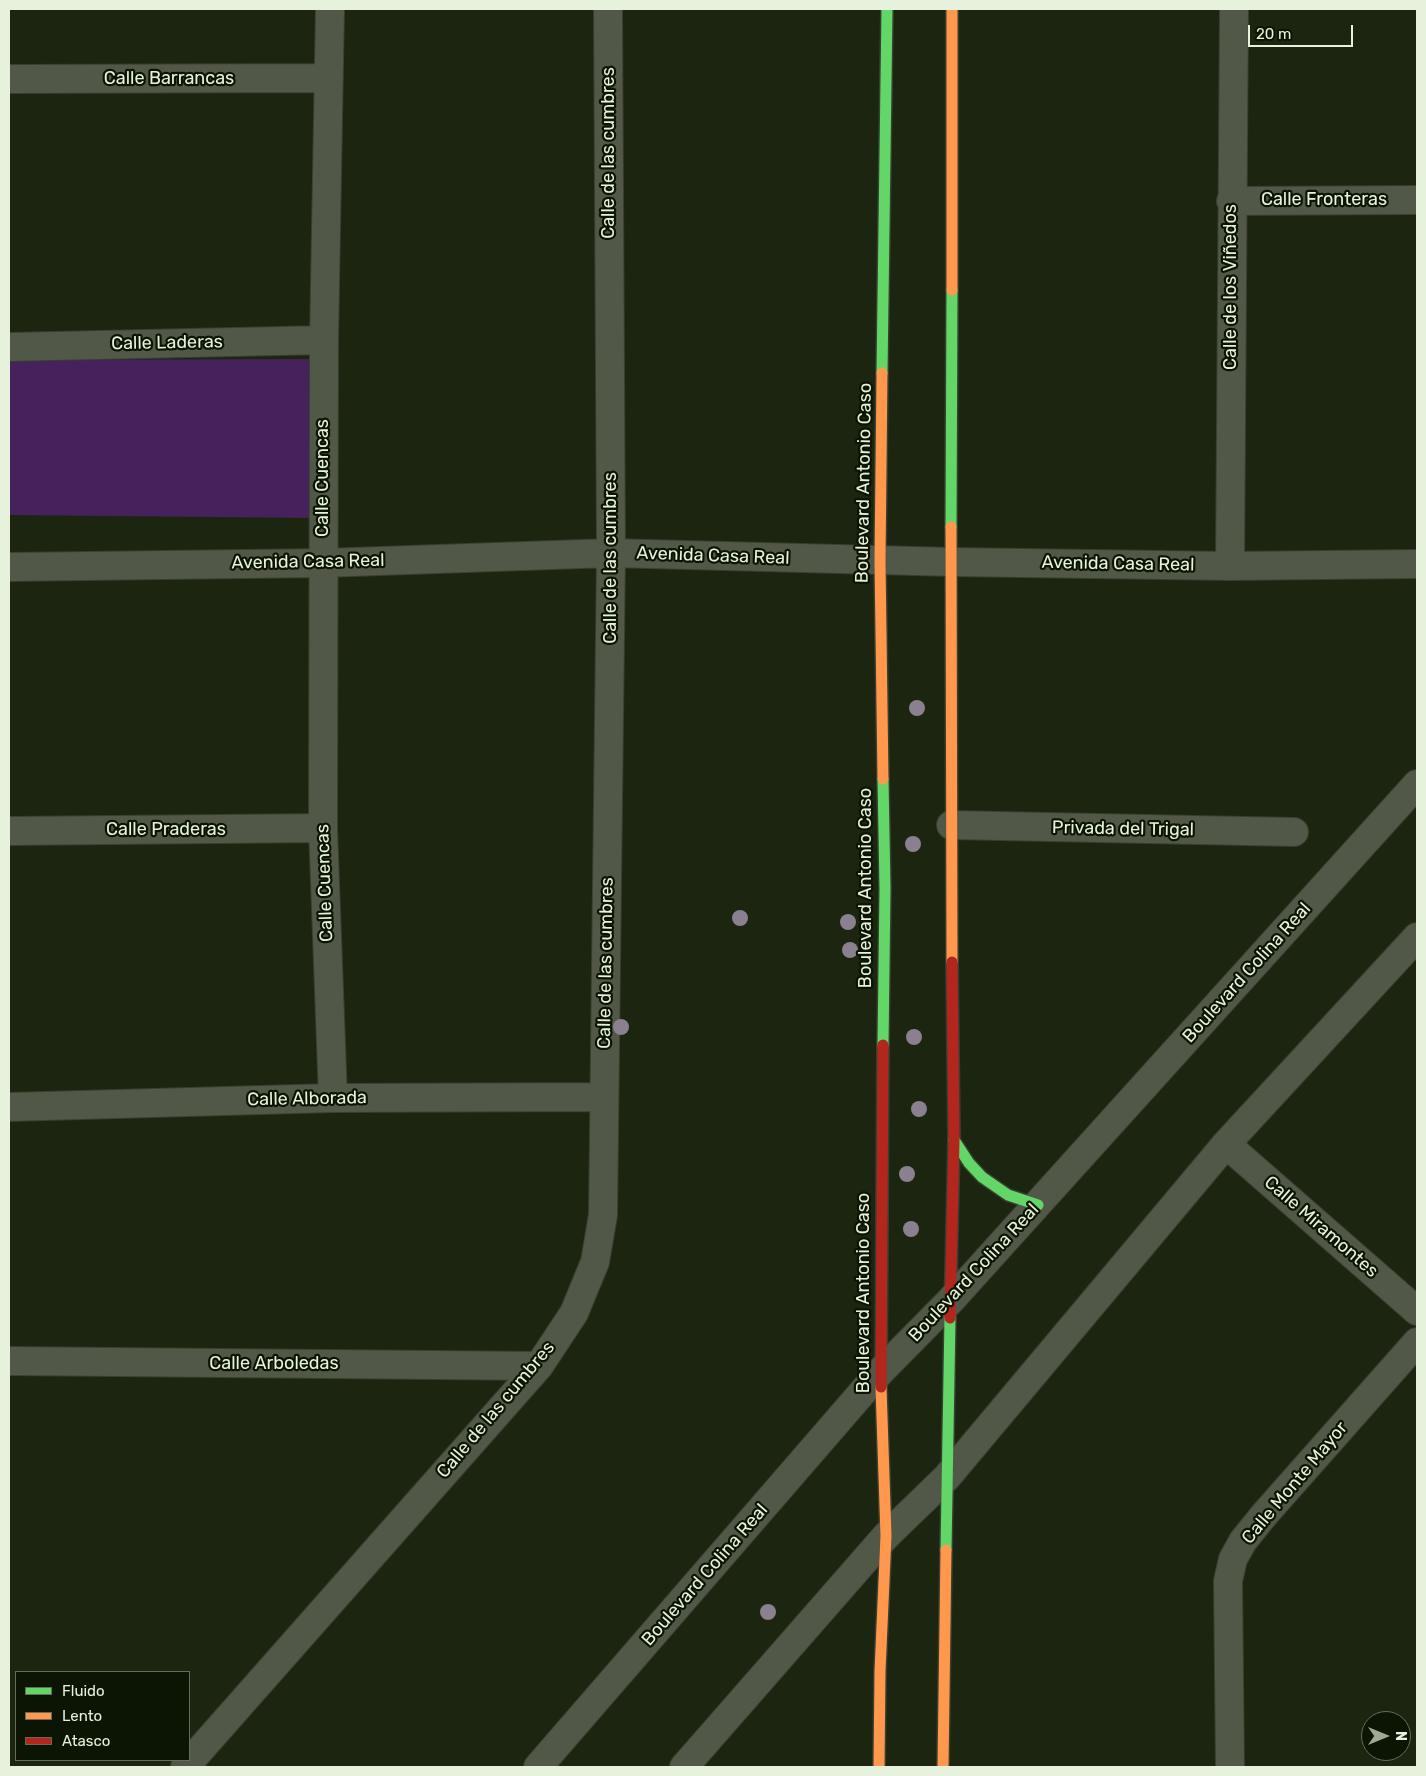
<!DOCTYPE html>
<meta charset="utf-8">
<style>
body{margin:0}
#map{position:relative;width:1426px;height:1776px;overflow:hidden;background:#1c250f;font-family:Rubik,sans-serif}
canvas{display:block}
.frame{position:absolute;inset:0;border:10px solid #e6f2db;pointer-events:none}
.legend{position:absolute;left:15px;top:1671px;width:175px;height:90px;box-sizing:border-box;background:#0c1404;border:1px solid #636d5a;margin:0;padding:6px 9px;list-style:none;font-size:15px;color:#e6f2db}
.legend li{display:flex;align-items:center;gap:10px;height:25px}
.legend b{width:25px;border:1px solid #636d5a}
.north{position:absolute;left:1361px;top:1711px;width:50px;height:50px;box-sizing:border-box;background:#0c1404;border:1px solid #636d5a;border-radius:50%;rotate:90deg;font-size:14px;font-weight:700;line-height:20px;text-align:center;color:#e6f2db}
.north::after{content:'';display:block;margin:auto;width:18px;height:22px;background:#9faa94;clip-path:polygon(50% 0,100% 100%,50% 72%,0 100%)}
.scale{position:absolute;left:1248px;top:25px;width:105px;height:22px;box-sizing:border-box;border:2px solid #e6f2db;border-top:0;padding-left:6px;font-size:15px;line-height:18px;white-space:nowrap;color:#e6f2db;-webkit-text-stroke:4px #0c1404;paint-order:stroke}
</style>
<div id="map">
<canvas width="1426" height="1776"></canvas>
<div class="frame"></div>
<ul class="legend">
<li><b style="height:6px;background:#63d668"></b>Fluido</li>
<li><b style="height:6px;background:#ff974d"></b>Lento</li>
<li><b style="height:6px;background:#b3261e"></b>Atasco</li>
</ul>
<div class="north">N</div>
<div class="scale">20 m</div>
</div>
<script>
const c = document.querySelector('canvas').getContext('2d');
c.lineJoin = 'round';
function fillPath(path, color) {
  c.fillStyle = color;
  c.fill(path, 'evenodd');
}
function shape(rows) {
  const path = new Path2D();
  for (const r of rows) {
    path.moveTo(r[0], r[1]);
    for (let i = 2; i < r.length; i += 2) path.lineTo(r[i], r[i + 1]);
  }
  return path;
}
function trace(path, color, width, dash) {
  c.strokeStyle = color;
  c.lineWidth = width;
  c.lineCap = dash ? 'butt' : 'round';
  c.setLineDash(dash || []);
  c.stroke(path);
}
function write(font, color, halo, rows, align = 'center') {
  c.font = font + ' Rubik,sans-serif';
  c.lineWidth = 4.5;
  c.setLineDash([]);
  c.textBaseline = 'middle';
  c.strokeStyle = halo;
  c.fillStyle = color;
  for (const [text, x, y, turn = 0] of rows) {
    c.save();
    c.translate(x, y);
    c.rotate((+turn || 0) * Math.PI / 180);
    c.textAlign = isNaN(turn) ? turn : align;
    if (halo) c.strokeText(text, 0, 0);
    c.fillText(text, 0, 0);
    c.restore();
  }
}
fillPath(shape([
 [309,359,313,518,9,515,10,360]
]), '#46225c');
const street = shape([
 [330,9,324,340,323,828,333,1098],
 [9,79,329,78],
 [1231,201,1417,200],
 [9,347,324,340],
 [1230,566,1234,9],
 [9,567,323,563,611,553,953,562,1230,566,1417,564],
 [951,825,1294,832],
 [9,831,323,828],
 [9,1107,333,1098,604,1097],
 [1226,1144,1417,1311],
 [9,1361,539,1366],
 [185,1767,539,1366,574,1313,595,1262,603,1215,611,553,608,9],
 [538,1767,880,1372,951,1300,1417,784],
 [684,1767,886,1536,947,1477,1226,1144,1417,937],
 [1230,1767,1228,1581,1233,1559,1243,1541,1264,1515,1417,1342]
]);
const fast = shape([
 [882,373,887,9],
 [951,527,952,290],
 [883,779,885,889,883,1045],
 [954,1140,969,1163,982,1177,1008,1195,1038,1205],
 [946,1550,950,1318]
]);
const slow = shape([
 [952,290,952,9],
 [882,373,880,561,883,779],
 [951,527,952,962],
 [879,1767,880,1671,886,1536,881,1387],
 [943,1767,946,1550]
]);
const jam = shape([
 [950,1318,954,1140,952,962],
 [881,1387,883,1045]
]);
trace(street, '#383f30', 30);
trace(fast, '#383f30', 14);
trace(slow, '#383f30', 14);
trace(jam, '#383f30', 14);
trace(street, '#515848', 28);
trace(fast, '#63d668', 11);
trace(slow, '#ff974d', 11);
trace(jam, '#b3261e', 11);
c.fillStyle = '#8a8090';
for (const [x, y] of [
 [917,708],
 [913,844],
 [740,918],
 [848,922],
 [850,950],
 [621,1027],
 [914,1037],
 [919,1109],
 [907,1174],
 [911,1229],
 [768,1612]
]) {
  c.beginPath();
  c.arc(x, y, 8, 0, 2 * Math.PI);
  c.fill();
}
write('18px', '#e6f2db', '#0c1404', [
 ["Calle Barrancas",169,79],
 ["Calle de las cumbres",609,153,-90],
 ["Calle Fronteras",1324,200],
 ["Calle de los Viñedos",1231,287,-90],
 ["Calle Laderas",167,343,-1],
 ["Calle Cuencas",323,478,-90],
 ["Boulevard Antonio Caso",864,483,-89],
 ["Avenida Casa Real",713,556,2],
 ["Calle de las cumbres",611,558,-90],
 ["Avenida Casa Real",308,562,-1],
 ["Avenida Casa Real",1118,564,1],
 ["Privada del Trigal",1123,829,1],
 ["Calle Praderas",166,830],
 ["Calle Cuencas",325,883,-92],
 ["Boulevard Antonio Caso",866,888,-90],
 ["Calle de las cumbres",606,963,-89],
 ["Boulevard Colina Real",1247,973,-48],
 ["Calle Alborada",307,1099,-1],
 ["Calle Miramontes",1321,1227,41],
 ["Boulevard Colina Real",974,1273,-47],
 ["Boulevard Antonio Caso",864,1293,-90],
 ["Calle Arboledas",274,1364],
 ["Calle de las cumbres",496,1410,-50],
 ["Calle Monte Mayor",1295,1483,-50],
 ["Boulevard Colina Real",705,1575,-49]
]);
</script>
